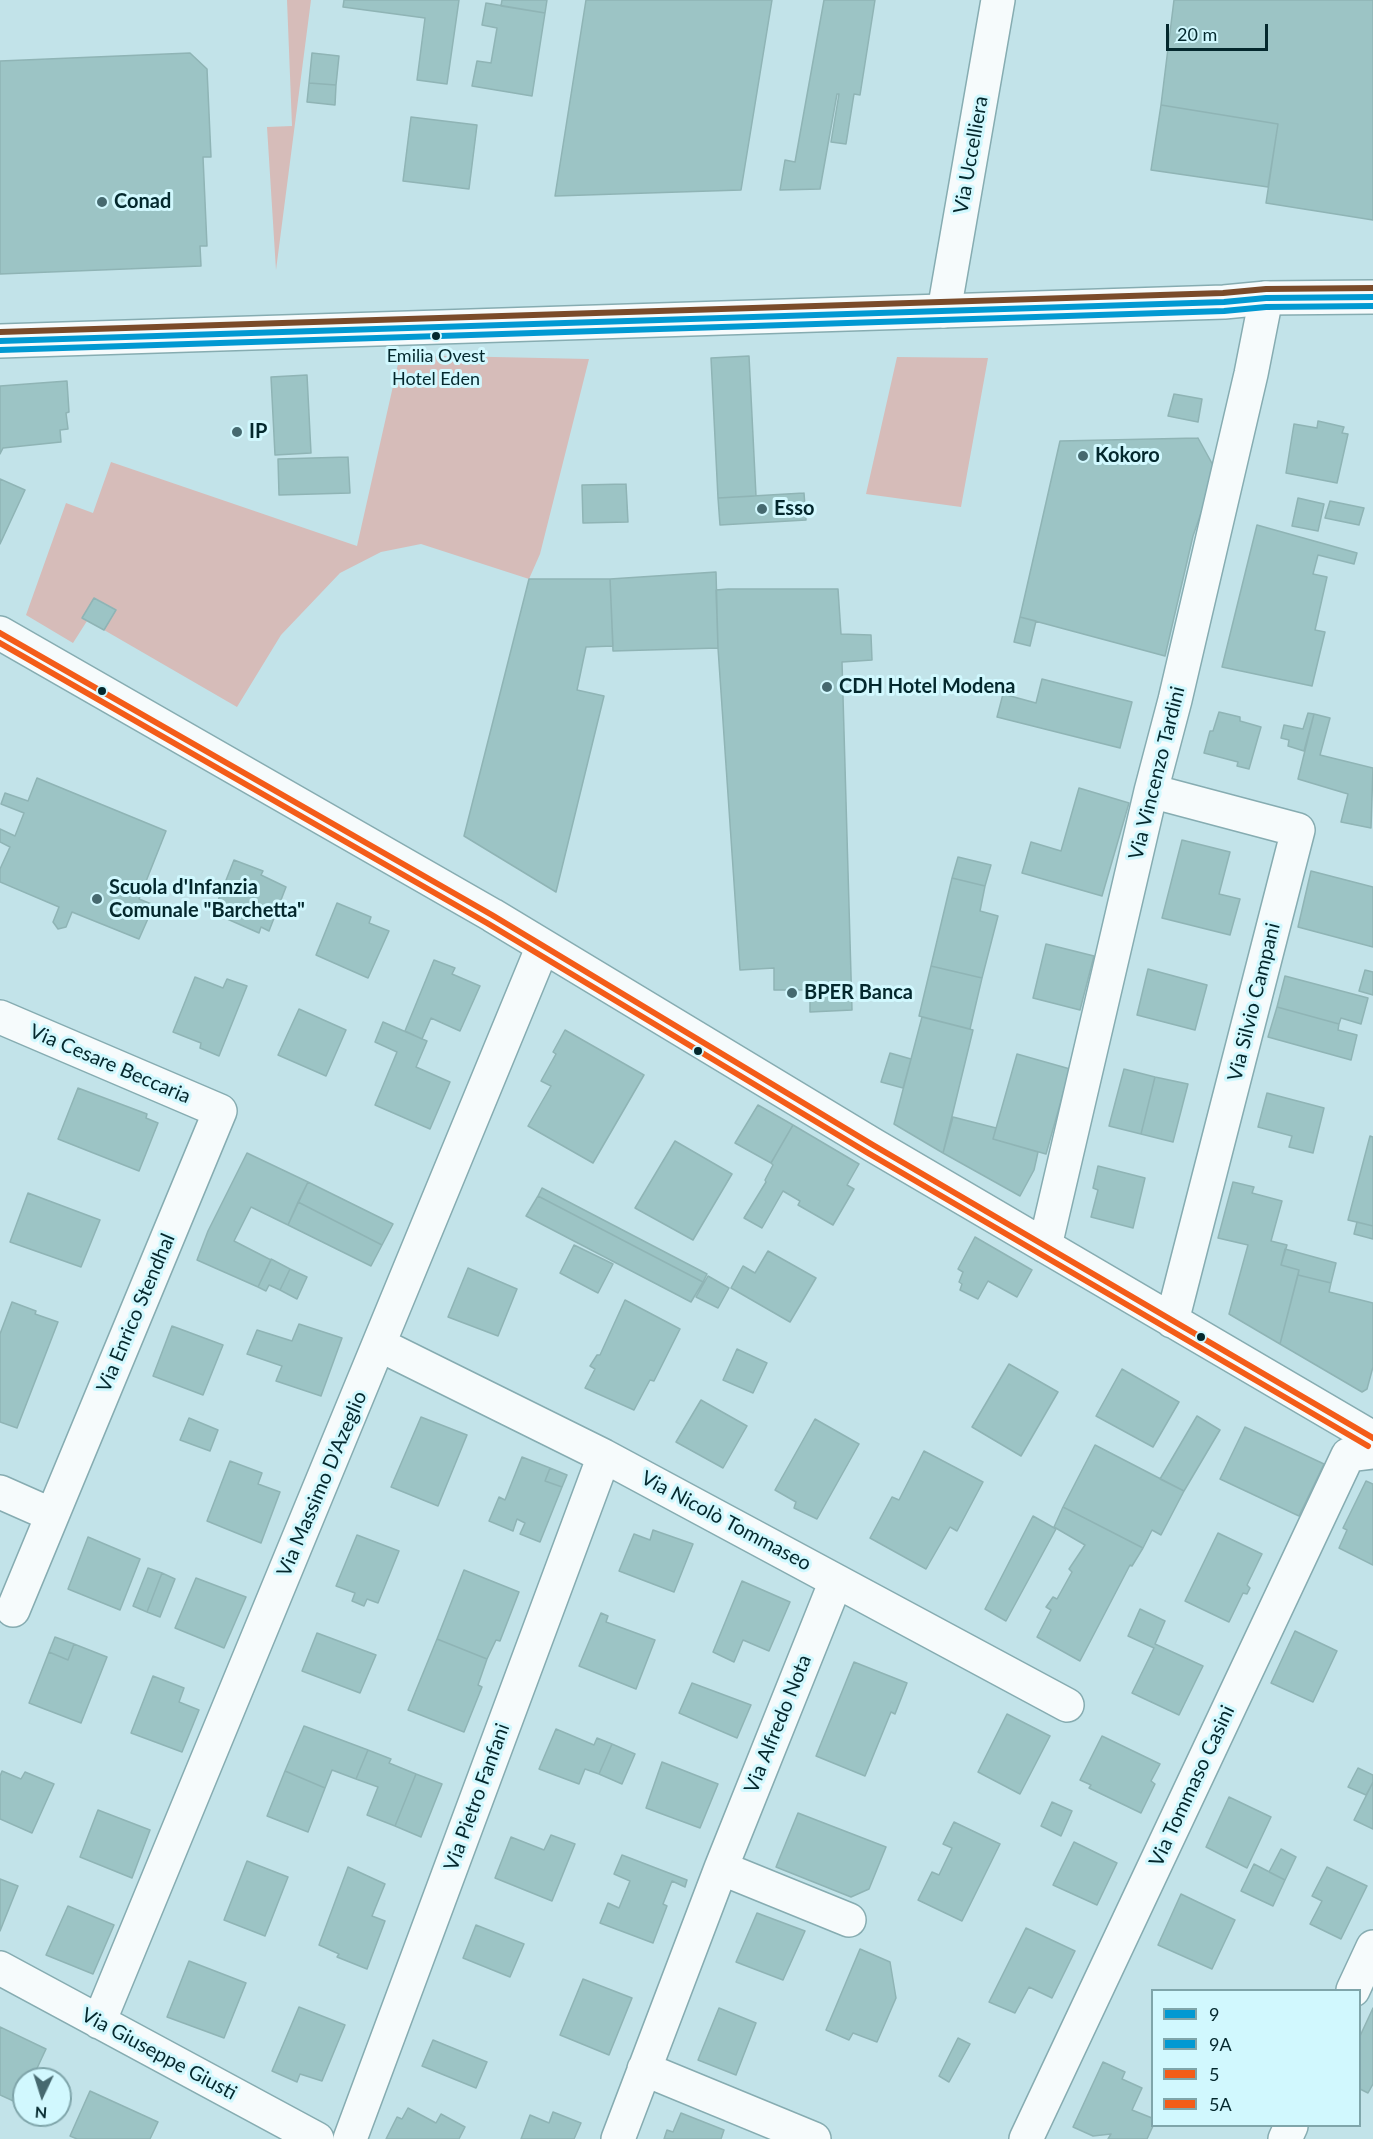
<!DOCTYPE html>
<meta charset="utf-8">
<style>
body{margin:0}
#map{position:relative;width:1373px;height:2139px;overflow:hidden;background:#c2e3e9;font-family:Lato,sans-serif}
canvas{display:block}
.legend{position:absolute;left:1151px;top:1989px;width:210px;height:138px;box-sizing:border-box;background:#d1f8fe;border:2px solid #7fa5aa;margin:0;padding:8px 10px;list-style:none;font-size:18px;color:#04282d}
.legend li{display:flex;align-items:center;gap:12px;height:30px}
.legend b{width:30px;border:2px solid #7fa5aa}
.north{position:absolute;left:12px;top:2067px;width:60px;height:60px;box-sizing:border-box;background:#d1f8fe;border:2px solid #7fa5aa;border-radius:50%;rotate:184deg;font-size:16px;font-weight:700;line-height:24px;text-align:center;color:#04282d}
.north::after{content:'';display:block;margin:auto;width:21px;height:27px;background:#46696f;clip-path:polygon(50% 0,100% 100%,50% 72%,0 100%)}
.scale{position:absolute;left:1166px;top:24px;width:102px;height:27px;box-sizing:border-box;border:3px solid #04282d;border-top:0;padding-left:8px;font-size:18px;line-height:21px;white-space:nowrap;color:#04282d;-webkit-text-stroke:4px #d1f8fe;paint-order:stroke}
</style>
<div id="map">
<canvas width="1373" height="2139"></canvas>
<ul class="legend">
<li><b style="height:8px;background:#0199d2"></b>9</li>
<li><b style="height:8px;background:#0199d2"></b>9A</li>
<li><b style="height:8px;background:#f35c19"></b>5</li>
<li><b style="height:8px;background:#f35c19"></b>5A</li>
</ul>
<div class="north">N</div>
<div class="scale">20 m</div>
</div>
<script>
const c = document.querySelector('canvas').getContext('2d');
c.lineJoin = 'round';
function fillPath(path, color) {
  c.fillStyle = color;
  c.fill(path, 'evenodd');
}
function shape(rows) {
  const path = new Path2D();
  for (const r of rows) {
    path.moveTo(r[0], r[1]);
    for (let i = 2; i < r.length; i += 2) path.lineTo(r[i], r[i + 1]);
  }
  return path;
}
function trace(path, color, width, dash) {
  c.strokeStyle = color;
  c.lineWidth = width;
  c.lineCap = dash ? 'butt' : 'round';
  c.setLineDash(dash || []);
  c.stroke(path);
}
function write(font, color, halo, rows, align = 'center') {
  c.font = font + ' Lato,sans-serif';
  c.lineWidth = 6;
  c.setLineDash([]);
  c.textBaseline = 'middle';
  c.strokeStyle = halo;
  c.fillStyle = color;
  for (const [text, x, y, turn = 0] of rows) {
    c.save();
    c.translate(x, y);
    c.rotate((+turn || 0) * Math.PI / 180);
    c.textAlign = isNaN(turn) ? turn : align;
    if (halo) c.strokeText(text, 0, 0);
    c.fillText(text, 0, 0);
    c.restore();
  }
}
fillPath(shape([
 [287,0,311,0,276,270,267,127,292,126],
 [400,355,589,359,540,554,529,579,421,544,381,552,340,573,281,635,237,707,104,630,115,610,95,598,87,621,73,643,26,615,66,503,93,513,111,462,357,546],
 [897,357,988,358,961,507,866,494]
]), '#d6bcb9');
const building = shape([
 [344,0,459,0,447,84,417,80,425,18,343,7,344,0],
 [502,0,547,0,545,13,501,6,502,0],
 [586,0,772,0,741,190,555,196,586,0],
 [824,0,875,0,860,95,854,94,846,144,831,142,839,94,837,94,820,189,780,190,785,160,795,162,824,0],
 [1174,0,1373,0,1373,220,1266,203,1278,124,1161,105,1174,0],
 [486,3,545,13,532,96,472,86,477,61,491,63,497,28,482,25,486,3],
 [190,53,207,69,211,157,203,157,207,246,200,246,201,266,0,274,0,61,190,53],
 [312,53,339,56,336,85,309,83,312,53],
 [309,83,336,85,335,105,307,102,309,83],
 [1161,105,1278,124,1268,187,1151,170,1161,105],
 [411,117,477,125,469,189,403,181,411,117],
 [749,356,756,496,718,498,711,358,749,356],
 [307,375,311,453,275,455,271,377,307,375],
 [67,381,69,412,66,413,68,429,60,430,61,442,3,448,0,454,0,386,67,381],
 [1174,394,1202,399,1198,422,1168,416,1174,394],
 [1318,421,1344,427,1342,433,1348,434,1337,483,1286,473,1294,424,1317,428,1318,421],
 [1198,438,1214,467,1207,496,1193,536,1165,656,1020,617,1060,441,1198,438],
 [348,457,350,493,279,495,278,459,348,457],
 [0,479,25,490,0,544,0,479],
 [626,484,628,522,583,523,582,485,626,484],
 [804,493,806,520,720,525,718,498,804,493],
 [1298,498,1324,504,1318,531,1292,526,1298,498],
 [1330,501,1364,508,1359,525,1325,518,1330,501],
 [1257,525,1357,553,1354,564,1318,555,1313,574,1327,577,1315,630,1325,632,1312,686,1222,667,1257,525],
 [716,572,718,648,613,651,610,579,716,572],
 [529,579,610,579,613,646,586,647,577,690,604,696,556,892,464,836,529,579],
 [728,589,838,589,841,634,871,635,872,660,842,662,852,1010,810,1012,810,990,774,990,774,968,740,970,718,648,716,590,728,589],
 [94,598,116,610,104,630,82,618,94,598],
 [1020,617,1036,621,1030,646,1014,642,1020,617],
 [1042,679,1132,702,1120,748,997,717,1003,694,1036,703,1042,679],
 [1219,712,1240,717,1240,721,1261,727,1249,769,1237,766,1238,762,1204,753,1210,731,1213,731,1219,712],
 [1308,713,1314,714,1304,751,1288,746,1289,740,1281,738,1284,725,1303,729,1308,713],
 [1314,714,1330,718,1320,755,1373,768,1371,828,1341,822,1348,794,1298,779,1314,714],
 [37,778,166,831,139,899,154,905,139,939,72,912,66,927,58,929,53,922,59,907,0,882,0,869,10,847,0,842,0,829,15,836,24,813,1,804,5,793,28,801,37,778],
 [1079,788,1129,803,1102,896,1022,873,1031,842,1061,851,1079,788],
 [1182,840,1230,852,1219,894,1240,899,1230,935,1162,918,1182,840],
 [958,857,991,865,985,886,952,878,958,857],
 [234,860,263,871,261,875,286,887,269,931,261,927,259,933,225,918,226,913,215,908,234,860],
 [1311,871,1373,887,1373,947,1298,927,1311,871],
 [952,878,985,886,980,911,998,916,982,978,931,966,952,878],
 [337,903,371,917,369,923,389,931,368,978,316,955,337,903],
 [1046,944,1094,956,1080,1010,1033,998,1046,944],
 [434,960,455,968,452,974,480,986,460,1031,431,1018,422,1039,405,1031,434,960],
 [931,966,982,978,970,1029,919,1016,931,966],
 [1148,969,1207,985,1195,1030,1137,1015,1148,969],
 [1365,970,1373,972,1373,995,1359,991,1365,970],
 [1285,976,1368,998,1361,1024,1341,1018,1339,1024,1277,1007,1285,976],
 [195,977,223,988,227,979,247,986,219,1056,200,1048,201,1043,173,1032,195,977],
 [1277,1007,1339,1024,1338,1030,1357,1035,1351,1060,1268,1037,1277,1007],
 [299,1009,346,1030,326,1076,278,1055,299,1009],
 [922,1017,973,1030,943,1153,894,1124,922,1017],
 [383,1022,427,1041,416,1067,450,1082,430,1129,375,1105,397,1052,375,1042,383,1022],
 [565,1030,644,1075,593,1163,528,1126,551,1086,541,1081,556,1054,553,1052,565,1030],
 [890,1053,911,1059,903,1088,881,1082,890,1053],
 [1017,1054,1070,1069,1046,1154,993,1139,1017,1054],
 [1124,1069,1155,1077,1141,1134,1109,1126,1124,1069],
 [1155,1077,1188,1084,1173,1142,1141,1134,1155,1077],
 [78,1088,147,1114,146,1118,158,1123,139,1171,58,1139,78,1088],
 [1267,1093,1324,1108,1313,1153,1289,1147,1292,1136,1258,1127,1267,1093],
 [758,1105,793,1125,771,1163,735,1143,758,1105],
 [953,1117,996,1128,993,1139,1038,1152,1034,1170,1020,1196,943,1153,953,1117],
 [793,1125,859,1164,847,1185,854,1189,833,1225,798,1205,800,1201,783,1191,762,1228,744,1218,766,1182,765,1180,773,1165,771,1163,793,1125],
 [1370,1136,1373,1137,1373,1226,1348,1220,1370,1136],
 [675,1141,732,1174,693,1240,635,1208,675,1141],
 [247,1153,308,1182,288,1225,251,1207,234,1241,271,1260,258,1287,197,1260,208,1231,247,1153],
 [1098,1166,1145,1178,1133,1228,1091,1217,1098,1190,1093,1188,1098,1166],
 [308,1182,393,1224,382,1245,298,1202,308,1182],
 [1233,1182,1254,1187,1252,1193,1282,1201,1271,1241,1287,1245,1281,1265,1299,1270,1280,1344,1229,1314,1248,1245,1218,1238,1233,1182],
 [542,1188,707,1274,703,1282,538,1196,542,1188],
 [28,1193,100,1220,81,1267,10,1242,28,1193],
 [538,1196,703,1282,691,1302,526,1216,538,1196],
 [298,1202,382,1245,371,1266,288,1225,298,1202],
 [1357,1222,1373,1226,1373,1239,1354,1234,1357,1222],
 [975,1237,1032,1270,1017,1297,988,1281,978,1299,960,1290,962,1284,959,1282,963,1272,958,1269,975,1237],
 [574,1245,613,1264,598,1293,560,1273,574,1245],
 [1285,1249,1336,1263,1331,1283,1298,1275,1299,1270,1281,1265,1285,1249],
 [768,1251,816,1278,790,1322,731,1288,743,1266,755,1273,768,1251],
 [271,1259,290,1269,280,1290,269,1285,266,1291,258,1287,271,1259],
 [468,1268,517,1289,498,1336,448,1317,468,1268],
 [290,1269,307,1277,297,1299,280,1290,290,1269],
 [1298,1275,1331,1283,1329,1292,1373,1303,1373,1367,1367,1389,1362,1392,1280,1344,1298,1275],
 [708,1276,729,1288,718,1308,696,1297,708,1276],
 [625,1300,680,1329,654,1381,650,1380,634,1410,585,1388,595,1369,590,1366,597,1355,600,1355,625,1300],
 [12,1302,36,1311,35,1314,58,1322,17,1428,0,1422,0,1334,12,1302],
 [299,1324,342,1338,321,1396,276,1381,282,1366,247,1354,257,1330,292,1341,299,1324],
 [172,1326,223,1345,203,1395,153,1376,172,1326],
 [737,1349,767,1363,753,1393,723,1380,737,1349],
 [1009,1364,1058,1392,1021,1456,972,1427,1009,1364],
 [1122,1369,1179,1402,1153,1447,1096,1416,1122,1369],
 [701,1400,747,1426,723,1468,676,1442,701,1400],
 [1197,1416,1220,1430,1184,1491,1160,1479,1197,1416],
 [421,1417,467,1435,438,1506,391,1487,421,1417],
 [189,1418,218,1430,210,1451,180,1440,189,1418],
 [815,1419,859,1444,817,1519,794,1508,796,1502,775,1490,815,1419],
 [1245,1427,1324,1464,1299,1516,1220,1479,1245,1427],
 [1095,1445,1184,1491,1161,1535,1152,1530,1143,1548,1063,1507,1095,1445],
 [924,1451,983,1482,957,1531,950,1527,926,1569,870,1538,892,1497,899,1500,924,1451],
 [522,1457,550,1468,545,1481,562,1487,540,1542,520,1534,525,1523,517,1519,513,1531,489,1521,499,1497,505,1500,522,1457],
 [230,1461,262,1473,258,1484,280,1492,261,1543,207,1521,230,1461],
 [550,1468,567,1475,562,1487,545,1481,550,1468],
 [1366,1481,1373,1484,1373,1565,1339,1548,1347,1530,1343,1528,1366,1481],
 [1063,1507,1143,1548,1132,1566,1130,1565,1080,1661,1037,1637,1051,1610,1046,1607,1053,1597,1057,1599,1072,1572,1069,1569,1085,1545,1054,1527,1063,1507],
 [1033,1516,1056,1529,1006,1621,985,1609,1033,1516],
 [653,1530,693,1544,674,1592,619,1571,634,1534,650,1540,653,1530],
 [1218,1533,1262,1554,1247,1585,1250,1588,1247,1594,1243,1593,1229,1622,1185,1601,1218,1533],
 [357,1535,399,1551,378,1603,367,1599,364,1606,352,1601,355,1593,336,1586,357,1535],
 [88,1537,140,1559,120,1610,68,1589,88,1537],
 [148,1568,162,1573,147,1612,133,1606,148,1568],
 [464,1570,519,1592,500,1641,496,1640,487,1659,437,1639,464,1570],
 [162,1573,175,1579,160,1617,147,1612,162,1573],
 [196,1578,246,1597,224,1648,175,1628,196,1578],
 [742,1581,790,1602,769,1651,743,1640,734,1662,713,1652,742,1581],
 [1140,1609,1165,1621,1155,1644,1203,1666,1179,1715,1132,1693,1154,1648,1128,1636,1140,1609],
 [601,1613,608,1616,606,1622,655,1640,636,1689,579,1666,601,1613],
 [1295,1631,1337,1651,1313,1702,1271,1683,1295,1631],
 [317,1633,376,1655,360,1693,302,1671,317,1633],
 [55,1637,74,1644,68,1660,49,1652,55,1637],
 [437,1639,487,1659,478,1685,482,1687,464,1732,408,1710,437,1639],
 [74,1644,107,1657,81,1723,29,1703,49,1652,68,1660,74,1644],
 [854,1662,907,1683,895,1714,891,1712,865,1776,816,1756,854,1662],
 [153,1676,184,1688,179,1702,199,1710,182,1752,131,1733,153,1676],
 [692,1683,751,1705,737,1738,679,1713,692,1683],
 [1007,1714,1050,1736,1020,1794,978,1772,1007,1714],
 [304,1726,368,1750,356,1779,332,1770,325,1788,285,1771,304,1726],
 [556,1729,594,1745,597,1738,612,1744,599,1774,585,1769,579,1784,539,1769,556,1729],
 [1102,1736,1160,1764,1151,1781,1155,1784,1141,1813,1089,1788,1091,1785,1080,1780,1102,1736],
 [612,1744,635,1754,622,1784,599,1774,612,1744],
 [368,1750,391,1759,389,1763,416,1774,395,1826,367,1815,378,1787,356,1779,368,1750],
 [662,1762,718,1784,700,1828,646,1808,662,1762],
 [1358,1768,1373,1775,1373,1782,1366,1795,1348,1787,1358,1768],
 [2,1771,21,1779,25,1772,54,1784,32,1833,0,1819,0,1776,2,1771],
 [285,1771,325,1788,308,1832,267,1816,285,1771],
 [416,1774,442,1784,421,1837,395,1826,416,1774],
 [1373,1782,1373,1829,1354,1820,1373,1782],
 [1229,1797,1271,1817,1247,1868,1206,1847,1229,1797],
 [1052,1802,1072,1811,1061,1836,1041,1826,1052,1802],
 [98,1810,150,1830,132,1878,80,1857,98,1810],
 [798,1813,886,1847,869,1889,851,1897,776,1867,798,1813],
 [954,1822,1000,1844,962,1921,918,1900,932,1872,939,1875,952,1848,943,1844,954,1822],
 [551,1835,575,1844,552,1901,495,1878,511,1837,544,1850,551,1835],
 [1074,1842,1117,1863,1097,1905,1053,1885,1074,1842],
 [1281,1849,1296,1857,1285,1880,1269,1872,1281,1849],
 [622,1855,687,1880,685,1887,672,1881,663,1904,667,1906,653,1943,600,1923,608,1903,619,1908,630,1881,614,1874,622,1855],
 [247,1861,288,1877,265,1936,224,1920,247,1861],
 [1254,1864,1285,1880,1273,1906,1241,1891,1254,1864],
 [348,1867,385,1884,372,1916,385,1921,367,1969,337,1957,339,1954,319,1945,348,1867],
 [1327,1867,1367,1886,1341,1939,1310,1924,1322,1901,1312,1896,1327,1867],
 [0,1879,18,1886,0,1931,0,1879],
 [1181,1894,1235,1920,1212,1969,1158,1945,1181,1894],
 [68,1906,114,1925,93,1974,46,1955,68,1906],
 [757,1913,805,1931,783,1980,736,1962,757,1913],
 [476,1925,524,1944,510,1977,463,1958,476,1925],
 [1026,1928,1075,1951,1052,1998,1029,1987,1015,2013,989,2002,1026,1928],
 [860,1949,890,1962,896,1998,877,2042,853,2033,849,2040,826,2030,860,1949],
 [189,1961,246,1983,224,2038,167,2017,189,1961],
 [583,1979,632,1998,609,2055,560,2035,583,1979],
 [299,2007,345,2025,322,2081,300,2074,297,2082,272,2071,299,2007],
 [719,2008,756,2023,736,2075,698,2060,719,2008],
 [1373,2008,1373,2084,1368,2093,1360,2089,1360,2036,1373,2008],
 [0,2027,46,2049,32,2079,24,2079,24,2096,20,2104,0,2095,0,2027],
 [958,2038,970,2044,949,2082,939,2076,958,2038],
 [433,2040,487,2062,476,2088,422,2066,433,2040],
 [1103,2062,1125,2072,1122,2079,1142,2088,1132,2110,1152,2118,1153,2126,1147,2139,1108,2139,1111,2134,1093,2136,1073,2127,1103,2062],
 [90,2091,158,2122,150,2139,77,2139,70,2136,90,2091],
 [408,2108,436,2123,441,2114,465,2127,459,2139,386,2139,397,2117,402,2119,408,2108],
 [553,2112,581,2123,574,2139,521,2139,530,2115,549,2123,553,2112],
 [681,2113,724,2130,721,2139,664,2139,667,2130,673,2132,681,2113]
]);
fillPath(building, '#9cc4c5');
trace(building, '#8fb4b5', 1.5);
const minor = shape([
 [944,311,998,0],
 [0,633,492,915,873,1145,1373,1438],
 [1151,791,1298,830,1172,1321],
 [0,1017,220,1111,13,1610],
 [1045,1246,1151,791,1175,700,1251,374,1266,298],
 [380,1345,604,1456,1067,1705],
 [0,1492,52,1515],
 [721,1868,849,1920],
 [0,1968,317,2139],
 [1353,1990,1373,1947],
 [99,2022,543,946],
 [644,2069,814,2139],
 [350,2139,604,1456],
 [618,2139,721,1868,836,1581],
 [1026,2139,1348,1455,1373,1452],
 [1285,2139,1291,2126]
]);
const major = shape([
 [0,341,1224,302,1266,298,1373,297]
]);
trace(minor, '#86acb1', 36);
trace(major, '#86acb1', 36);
trace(minor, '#f6fbfc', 33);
trace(major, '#f6fbfc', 33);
trace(shape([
 [0,341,1224,302,1266,298,1373,297]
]), '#0199d2', 6);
trace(shape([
 [0,350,1224,311,1266,307,1373,306]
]), '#0199d2', 6);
trace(shape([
 [0,633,492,915,873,1145,1373,1438]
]), '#f35c19', 6);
trace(shape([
 [0,643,487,923,868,1153,1368,1446]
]), '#f35c19', 6);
trace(shape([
 [0,332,1223,293,1266,289,1373,288]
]), '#7a4b2a', 6);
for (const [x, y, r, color] of [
 [102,202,6,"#46696f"],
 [436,336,5,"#04282d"],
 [237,432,6,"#46696f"],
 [1083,456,6,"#46696f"],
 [762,509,6,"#46696f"],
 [827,687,6,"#46696f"],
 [102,691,5,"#04282d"],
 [97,899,6,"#46696f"],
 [792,993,6,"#46696f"],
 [698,1051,5,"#04282d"],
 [1201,1337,5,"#04282d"]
]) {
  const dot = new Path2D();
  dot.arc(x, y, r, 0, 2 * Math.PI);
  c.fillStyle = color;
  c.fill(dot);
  trace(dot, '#d1f8fe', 2);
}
write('18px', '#04282d', '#d1f8fe', [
 ["Emilia Ovest",436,356],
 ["Hotel Eden",436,379]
]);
write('20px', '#04282d', '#d1f8fe', [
 ["Via Uccelliera",971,155,-80],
 ["Via Vincenzo Tardini",1157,773,-76],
 ["Via Silvio Campani",1254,1002,-76],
 ["Via Cesare Beccaria",110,1064,23],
 ["Via Enrico Stendhal",136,1313,-67],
 ["Via Massimo D'Azeglio",322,1484,-67],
 ["Via Nicolò Tommaseo",726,1521,28],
 ["Via Alfredo Nota",778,1724,-68],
 ["Via Tommaso Casini",1192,1786,-65],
 ["Via Pietro Fanfani",477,1797,-70],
 ["Via Giuseppe Giusti",159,2054,28]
]);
write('bold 20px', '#04282d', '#d1f8fe', [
 ["Conad",114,202],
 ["IP",249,432],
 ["Kokoro",1095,456],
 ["Esso",774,509],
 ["CDH Hotel Modena",839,687],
 ["Scuola d'Infanzia",109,888],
 ["Comunale \"Barchetta\"",109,911],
 ["BPER Banca",804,993]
], 'left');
</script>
